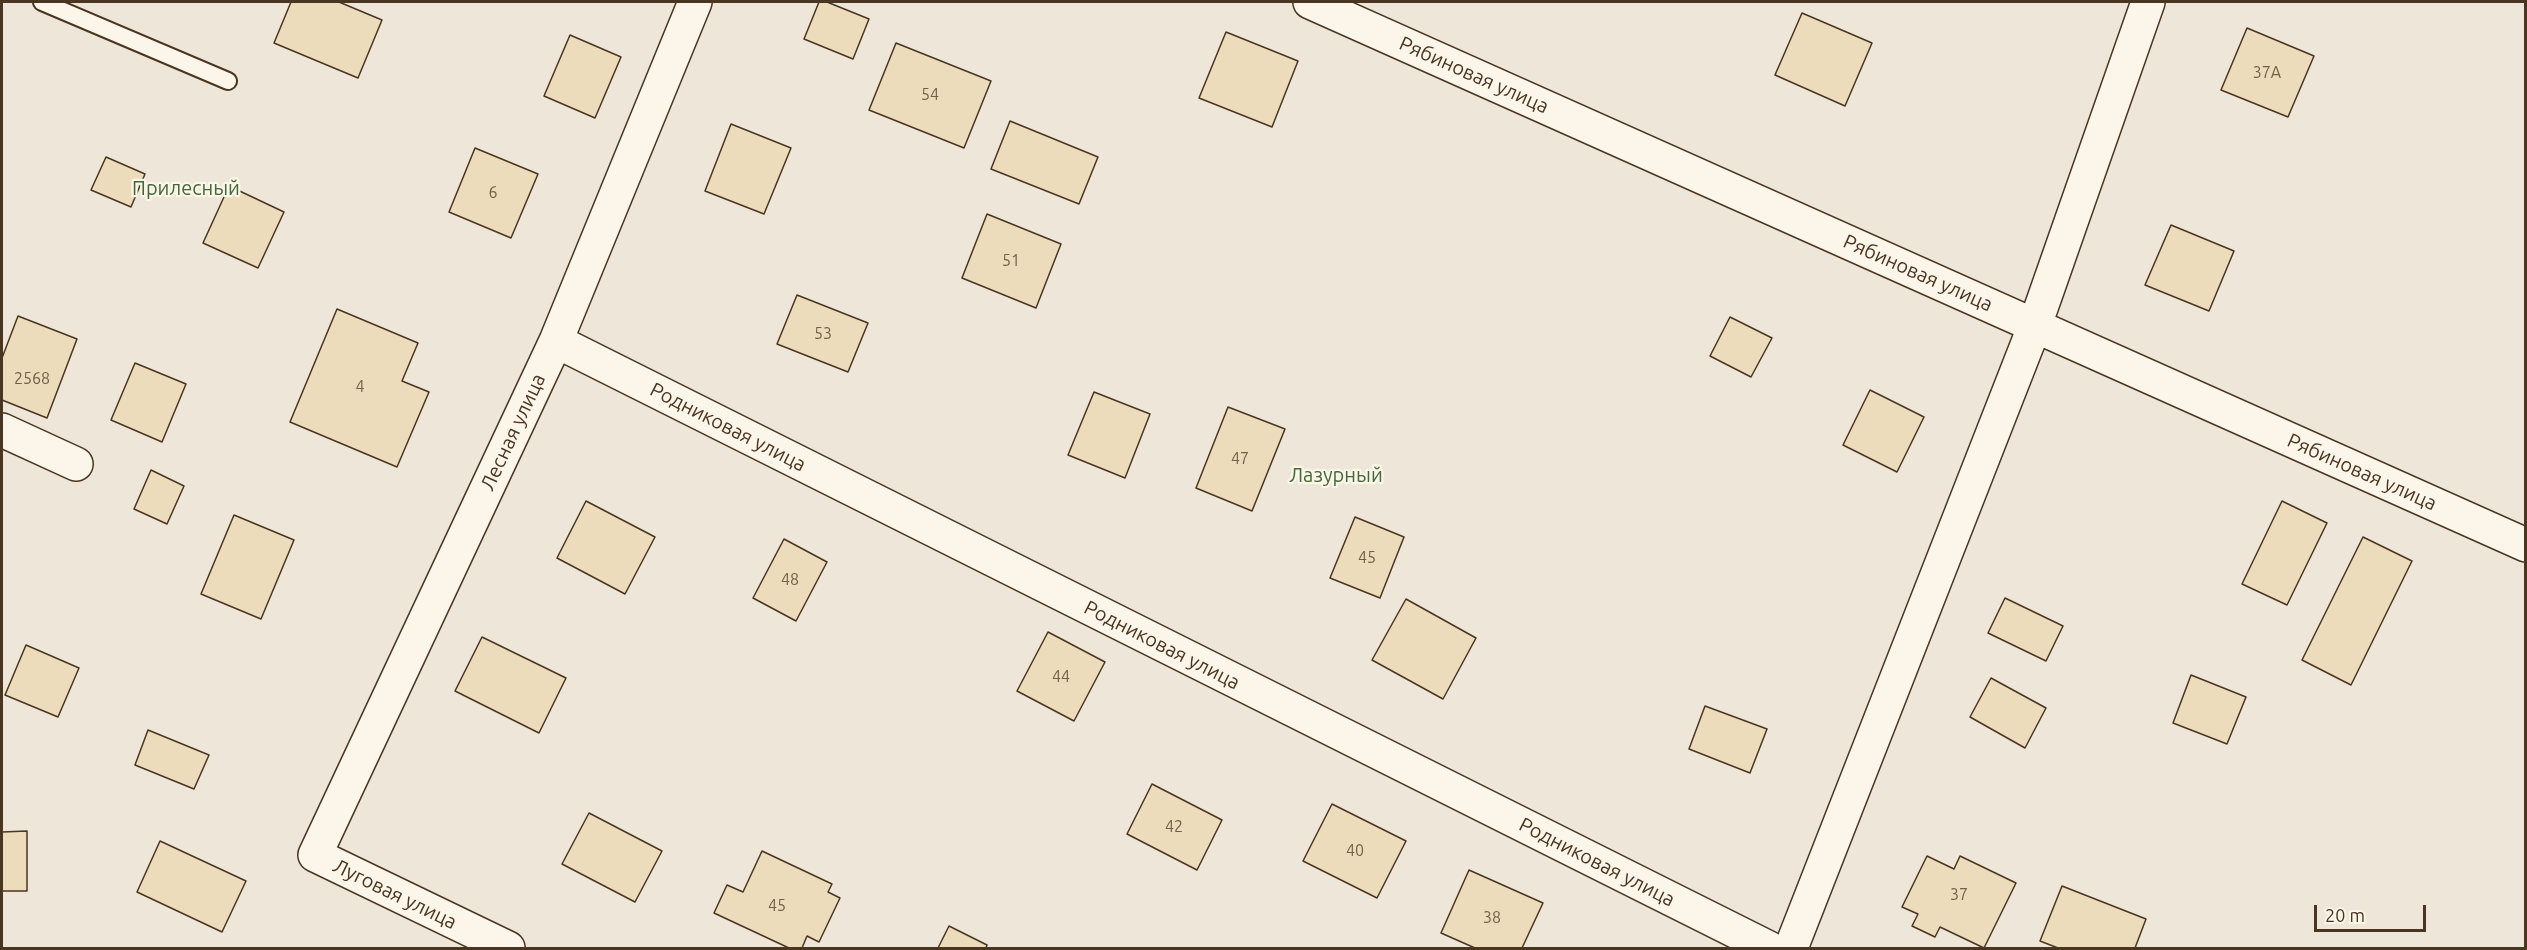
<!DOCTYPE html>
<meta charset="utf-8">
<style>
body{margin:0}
#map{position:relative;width:2527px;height:950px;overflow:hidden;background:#fbf6e9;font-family:Ubuntu,sans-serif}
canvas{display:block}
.frame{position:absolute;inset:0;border:3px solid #4a3520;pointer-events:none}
.scale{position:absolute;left:2314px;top:905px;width:112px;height:27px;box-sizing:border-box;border:3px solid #4a3520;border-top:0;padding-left:8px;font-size:18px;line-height:21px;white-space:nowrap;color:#4a3520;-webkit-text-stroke:4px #fbf6e9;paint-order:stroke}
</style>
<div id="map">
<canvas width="2527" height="950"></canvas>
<div class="frame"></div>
<div class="scale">20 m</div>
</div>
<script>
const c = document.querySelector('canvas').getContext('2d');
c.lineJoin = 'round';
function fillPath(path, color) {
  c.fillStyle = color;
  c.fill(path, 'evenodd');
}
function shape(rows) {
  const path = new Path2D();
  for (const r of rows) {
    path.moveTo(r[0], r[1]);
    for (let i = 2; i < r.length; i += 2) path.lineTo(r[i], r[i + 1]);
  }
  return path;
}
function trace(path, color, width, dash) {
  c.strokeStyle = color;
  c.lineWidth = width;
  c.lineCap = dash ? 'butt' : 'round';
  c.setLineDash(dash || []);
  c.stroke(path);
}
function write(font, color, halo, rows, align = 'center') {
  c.font = font + ' Ubuntu,sans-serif';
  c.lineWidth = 4.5;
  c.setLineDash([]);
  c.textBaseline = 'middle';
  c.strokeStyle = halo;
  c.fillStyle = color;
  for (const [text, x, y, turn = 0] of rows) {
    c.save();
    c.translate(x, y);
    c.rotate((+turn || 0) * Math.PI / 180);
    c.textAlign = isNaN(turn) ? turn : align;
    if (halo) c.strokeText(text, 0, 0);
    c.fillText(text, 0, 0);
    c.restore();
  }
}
const green = shape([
 [2,2,2525,2,2525,948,2,948,2,2]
]);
fillPath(green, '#ede6d9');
trace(green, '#887966', 1.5);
const building = shape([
 [291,2,339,2,382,20,358,78,274,43,291,2],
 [819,2,827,2,869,19,853,59,804,39,819,2],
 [1802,13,1872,43,1845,106,1775,75,1802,13],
 [2247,28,2314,56,2288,117,2221,90,2247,28],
 [1226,32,1298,61,1272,127,1199,98,1226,32],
 [570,35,621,57,595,118,544,96,570,35],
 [896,43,991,81,964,148,869,110,896,43],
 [1010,121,1098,157,1079,204,991,169,1010,121],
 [731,124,791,148,764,214,705,191,731,124],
 [475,148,538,174,511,238,449,212,475,148],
 [106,157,145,174,131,207,91,190,106,157],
 [229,186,284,212,258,268,203,243,229,186],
 [987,214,1061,244,1036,308,962,278,987,214],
 [2171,225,2234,251,2209,311,2145,285,2171,225],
 [797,295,868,323,848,372,777,344,797,295],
 [337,309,418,343,402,381,429,392,397,467,290,422,337,309],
 [18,316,77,339,47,418,2,400,2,358,18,316],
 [1730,317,1772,338,1751,377,1710,356,1730,317],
 [135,363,186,384,162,442,111,420,135,363],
 [1870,390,1924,417,1897,472,1843,445,1870,390],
 [1094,392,1150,414,1125,478,1068,455,1094,392],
 [1228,407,1285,429,1252,511,1196,488,1228,407],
 [151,470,184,486,167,524,134,509,151,470],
 [586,501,655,537,625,594,557,558,586,501],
 [2282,501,2327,523,2287,605,2242,584,2282,501],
 [234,515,294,540,261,619,201,594,234,515],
 [1355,517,1404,537,1380,598,1330,578,1355,517],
 [2363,537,2412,561,2351,685,2302,660,2363,537],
 [784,539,827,562,796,621,753,598,784,539],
 [2005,598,2063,626,2046,661,1988,633,2005,598],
 [1406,599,1476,638,1443,699,1372,660,1406,599],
 [1048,632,1105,662,1074,721,1017,691,1048,632],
 [482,637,566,678,539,733,455,691,482,637],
 [26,645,79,668,58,717,5,695,26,645],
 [2191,675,2246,697,2227,744,2173,723,2191,675],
 [1991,678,2046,708,2025,748,1970,717,1991,678],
 [1705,706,1767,729,1750,773,1689,749,1705,706],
 [148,730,209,755,194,789,135,765,148,730],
 [1152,784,1222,820,1197,870,1127,834,1152,784],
 [1332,804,1406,841,1377,898,1303,861,1332,804],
 [589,813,662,851,635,902,562,864,589,813],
 [27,831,27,891,2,891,2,832,27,831],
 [160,841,246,881,222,932,137,892,160,841],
 [762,851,832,884,828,892,840,898,819,942,807,936,802,948,789,948,714,913,727,885,743,892,762,851],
 [1927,856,1954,869,1960,856,2016,883,1984,948,1940,927,1935,937,1912,926,1918,914,1902,907,1927,856],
 [1469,870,1543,903,1522,948,1475,948,1441,933,1469,870],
 [2062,886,2146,919,2135,948,2058,948,2040,941,2062,886],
 [949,926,987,945,986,948,938,948,949,926]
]);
fillPath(building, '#ecdcbc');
trace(building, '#4a3520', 1.5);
const lane = shape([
 [42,2,228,81]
]);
const street = shape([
 [1310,2,2526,545],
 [556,341,1769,948],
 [2,430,76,464],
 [508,948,315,855,556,341,695,2],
 [1791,948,2035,325,2148,2]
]);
trace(lane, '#4a3520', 20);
trace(street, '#4a3520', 36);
trace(lane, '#fbf6e9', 16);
trace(street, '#fbf6e9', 33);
write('16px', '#725f47', null, [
 ["37А",2267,73],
 ["54",930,95],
 ["6",493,193],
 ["51",1011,261],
 ["53",823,334],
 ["2568",32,379],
 ["4",360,387],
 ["47",1240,459],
 ["45",1367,558],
 ["48",790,580],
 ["44",1061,677],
 ["42",1174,827],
 ["40",1355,851],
 ["37",1959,895],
 ["45",777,906],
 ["38",1492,918]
]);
write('20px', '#4a3520', '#fbf6e9', [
 ["Рябиновая улица",1474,75,24],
 ["Рябиновая улица",1918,273,24],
 ["Родниковая улица",728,427,27],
 ["Лесная улица",513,432,-65],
 ["Рябиновая улица",2362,472,24],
 ["Родниковая улица",1162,645,27],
 ["Родниковая улица",1597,862,27],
 ["Луговая улица",395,894,26]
]);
write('20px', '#436837', '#fbf6e9', [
 ["Прилесный",186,188],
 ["Лазурный",1336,475]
]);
</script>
